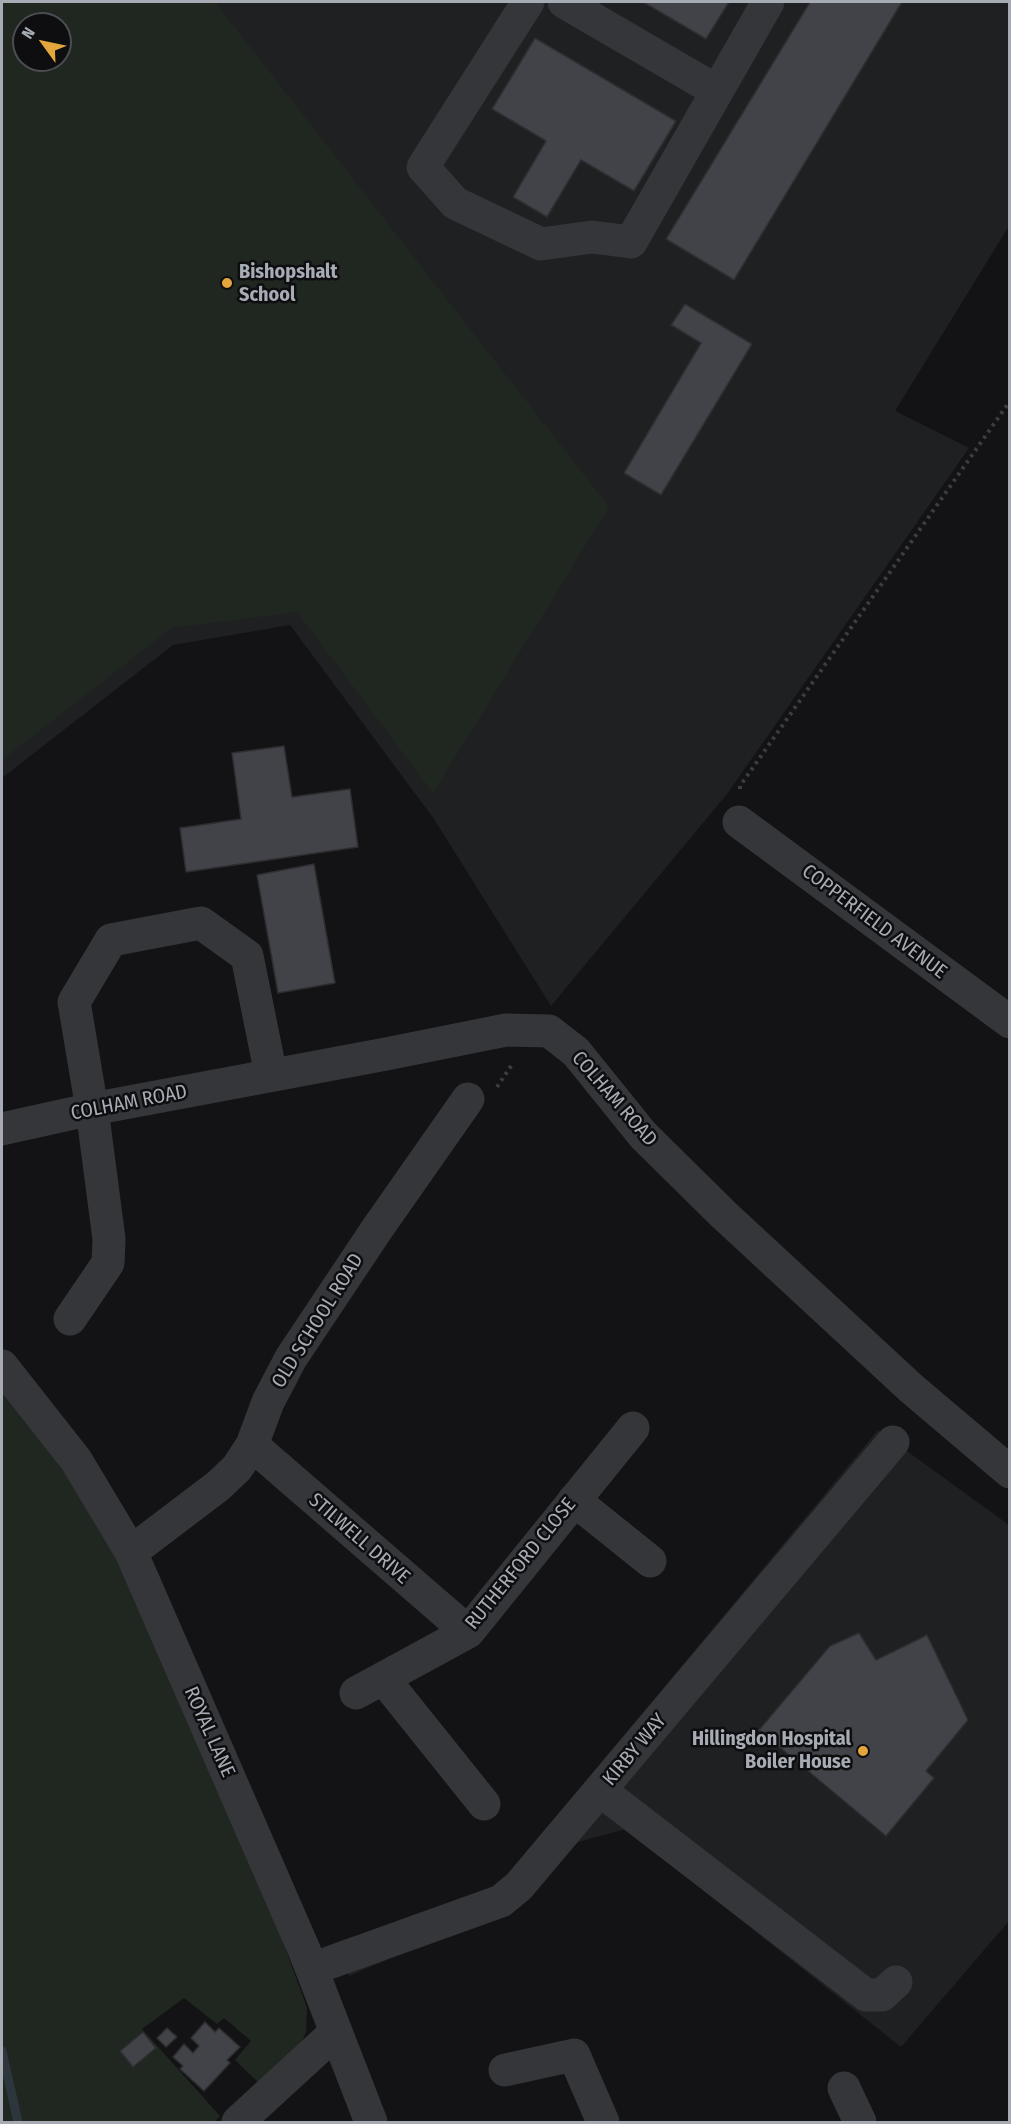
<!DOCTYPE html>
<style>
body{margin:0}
#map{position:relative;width:1011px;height:2124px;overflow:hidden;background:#131315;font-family:"Fira Sans Condensed",sans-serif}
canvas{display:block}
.frame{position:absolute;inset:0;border:3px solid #a6abb4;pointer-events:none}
.north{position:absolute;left:12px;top:12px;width:60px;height:60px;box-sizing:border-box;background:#0e0e10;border:2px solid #4b4d52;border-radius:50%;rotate:303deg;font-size:16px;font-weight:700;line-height:24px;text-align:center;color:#a6abb4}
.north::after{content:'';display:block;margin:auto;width:21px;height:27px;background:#e3a63d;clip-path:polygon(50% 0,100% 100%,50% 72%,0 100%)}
</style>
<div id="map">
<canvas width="1011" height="2124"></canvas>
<div class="frame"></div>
<div class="north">N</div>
</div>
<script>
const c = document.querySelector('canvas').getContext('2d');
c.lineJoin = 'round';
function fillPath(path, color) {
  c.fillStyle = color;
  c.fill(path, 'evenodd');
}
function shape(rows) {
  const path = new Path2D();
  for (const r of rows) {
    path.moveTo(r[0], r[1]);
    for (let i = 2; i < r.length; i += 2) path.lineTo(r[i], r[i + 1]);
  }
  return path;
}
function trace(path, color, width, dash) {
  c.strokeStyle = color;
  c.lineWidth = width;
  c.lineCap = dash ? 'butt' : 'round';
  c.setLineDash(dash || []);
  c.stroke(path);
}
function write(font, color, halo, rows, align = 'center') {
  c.font = font + ' "Fira Sans Condensed",sans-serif';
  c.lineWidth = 5;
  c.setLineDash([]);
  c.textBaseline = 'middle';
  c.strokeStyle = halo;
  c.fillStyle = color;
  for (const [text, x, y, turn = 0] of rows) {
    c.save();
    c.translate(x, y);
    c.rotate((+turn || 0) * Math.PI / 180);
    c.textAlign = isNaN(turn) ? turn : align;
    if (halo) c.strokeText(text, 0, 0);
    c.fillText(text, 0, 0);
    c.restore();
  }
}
fillPath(shape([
 [2,2,1009,2,1009,226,895,411,969,448,727,794,551,1006,434,819,290,625,173,645,2,778],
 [24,24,60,24,60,60,24,60],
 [878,1430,1009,1525,1010,1732,1007,1736,1010,1738,1009,1921,901,2047,626,1829,578,1842,520,1903,349,1976,334,1943,497,1888]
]), '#1f2022');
fillPath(shape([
 [2,2,215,2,609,507,433,793,297,612,172,628,2,760],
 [24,24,60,24,60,60,24,60],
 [2,1366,76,1460,278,1928,307,2008,306,2032,300,2046,263,2087,235,2060,251,2041,224,2018,217,2024,184,1998,142,2029,220,2116,214,2122,2,2122]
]), '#202721');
trace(shape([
 [2,2051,18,2122]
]), '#2e363d', 9);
const building = shape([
 [643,2,729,2,706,39,643,2],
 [810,2,902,2,734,280,666,239,810,2],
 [535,38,676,121,634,191,581,160,547,217,513,197,546,141,492,109,535,38],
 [685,304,752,344,661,495,624,473,701,343,671,325,685,304],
 [284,746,292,797,350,789,358,847,186,872,180,828,241,819,232,753,284,746],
 [314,864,335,983,278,993,257,875,314,864],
 [859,1633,876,1660,927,1635,968,1720,926,1771,934,1778,886,1836,759,1730,830,1646,859,1633],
 [205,2022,215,2032,219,2028,240,2047,227,2060,230,2063,204,2091,180,2069,183,2066,173,2057,184,2044,193,2053,199,2046,191,2038,205,2022],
 [167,2028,177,2037,166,2047,157,2038,167,2028],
 [143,2032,156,2048,133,2067,120,2051,143,2032]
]);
fillPath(building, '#424348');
trace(building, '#2e2e31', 1.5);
trace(shape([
 [740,789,740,786,1010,401],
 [497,1087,513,1063]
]), '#3b3d40', 4, [3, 4.5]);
trace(shape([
 [528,2,423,167,455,203,541,244,592,237,631,242,768,2],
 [564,2,717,91],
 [739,822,1010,1022],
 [2,1129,92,1109,386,1054,506,1030,549,1031,576,1052,643,1135,723,1214,912,1389,1010,1472],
 [70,1319,108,1263,109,1239,92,1109,74,1002,111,940,201,923,247,956,271,1075],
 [2,1366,76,1460,131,1552,305,1952,371,2122],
 [252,1445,468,1632],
 [574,1500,650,1561],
 [131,1552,218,1486,237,1468,252,1445,268,1402,291,1358,377,1229,468,1099],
 [383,1678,484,1804],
 [356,1693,468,1632,633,1428],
 [601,1791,866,1995,882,1995,896,1982],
 [312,1969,501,1901,519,1886,893,1442],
 [505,2070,574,2055,603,2122],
 [844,2088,860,2122],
 [238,2122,336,2032]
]), '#35363a', 33);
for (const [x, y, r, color] of [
 [227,283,6,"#e3a63d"],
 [863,1751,6,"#e3a63d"]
]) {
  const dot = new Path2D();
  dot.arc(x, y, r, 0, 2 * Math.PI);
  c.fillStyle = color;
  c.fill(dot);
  trace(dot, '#0e0e10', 2);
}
write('bold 20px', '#a6abb4', '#0e0e10', [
 ["Bishopshalt",239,272],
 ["School",239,295],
 ["Hillingdon Hospital",851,1739,"right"],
 ["Boiler House",851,1762,"right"]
], 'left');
write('20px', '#a6abb4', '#0e0e10', [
 ["COPPERFIELD AVENUE",874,922,37],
 ["COLHAM ROAD",614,1099,49],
 ["COLHAM ROAD",129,1103,-11],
 ["OLD SCHOOL ROAD",318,1321,-58],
 ["STILWELL DRIVE",359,1539,41],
 ["RUTHERFORD CLOSE",521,1564,-51],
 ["ROYAL LANE",209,1732,66],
 ["KIRBY WAY",635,1750,-50]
]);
</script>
